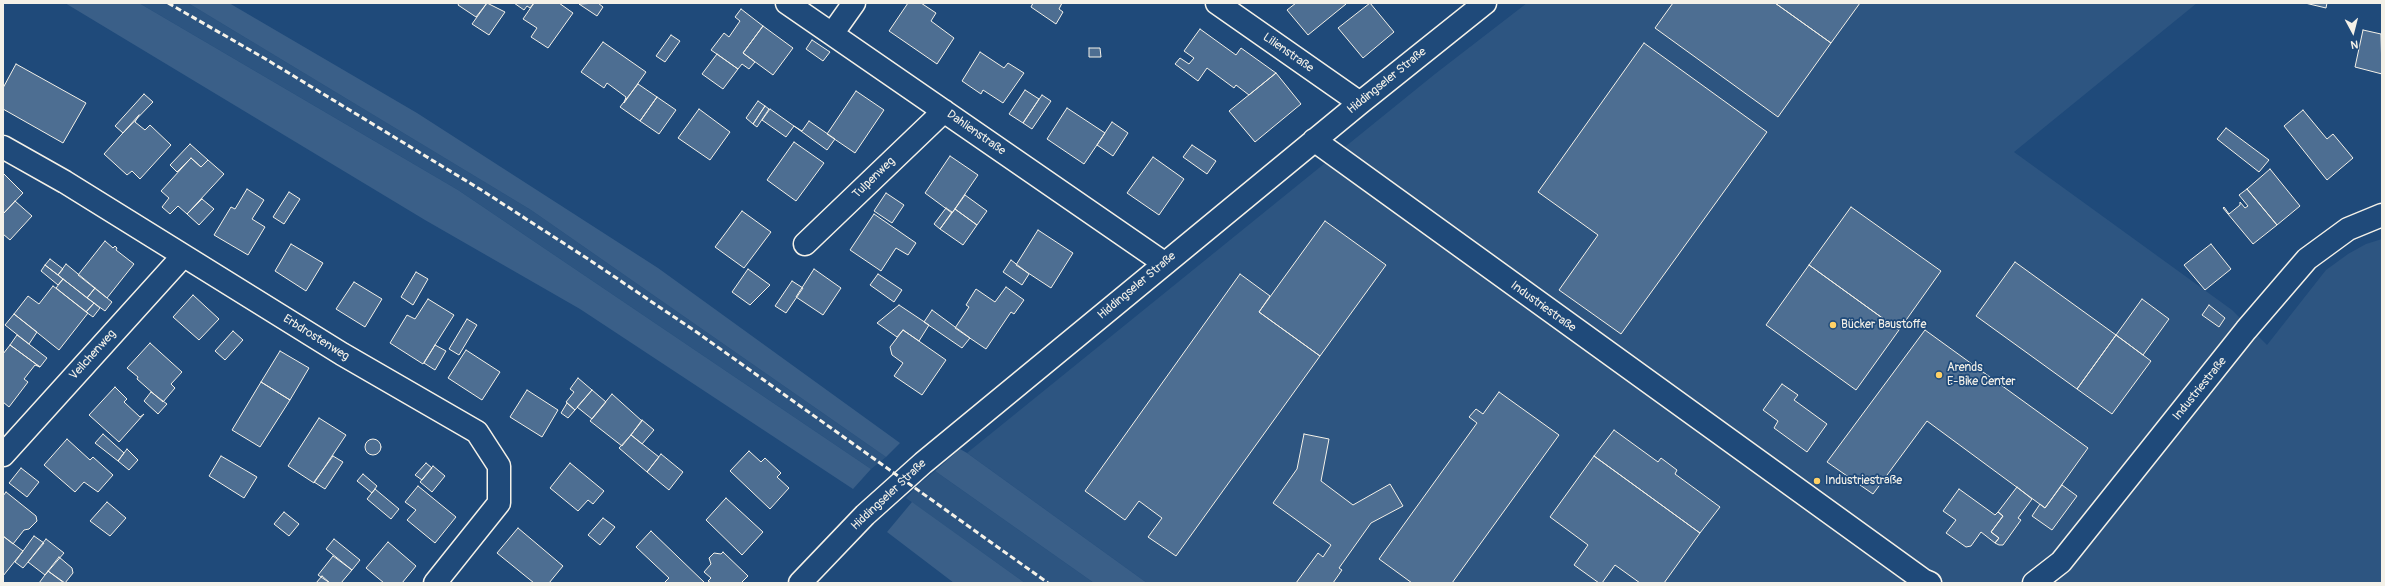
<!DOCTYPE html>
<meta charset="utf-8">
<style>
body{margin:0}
#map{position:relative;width:2385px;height:586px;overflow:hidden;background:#1f4a7a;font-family:Pangolin,sans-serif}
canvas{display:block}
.frame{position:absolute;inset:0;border:4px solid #f4f1e8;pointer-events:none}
.north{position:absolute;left:2333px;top:12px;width:40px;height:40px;-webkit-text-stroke:3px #1f4a7a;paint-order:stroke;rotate:173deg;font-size:11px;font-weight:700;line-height:16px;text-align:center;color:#f4f1e8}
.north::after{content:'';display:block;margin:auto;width:14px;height:18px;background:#f4f1e8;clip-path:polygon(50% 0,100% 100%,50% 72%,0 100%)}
</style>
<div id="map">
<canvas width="2385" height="586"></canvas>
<div class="frame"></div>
<div class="north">N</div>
</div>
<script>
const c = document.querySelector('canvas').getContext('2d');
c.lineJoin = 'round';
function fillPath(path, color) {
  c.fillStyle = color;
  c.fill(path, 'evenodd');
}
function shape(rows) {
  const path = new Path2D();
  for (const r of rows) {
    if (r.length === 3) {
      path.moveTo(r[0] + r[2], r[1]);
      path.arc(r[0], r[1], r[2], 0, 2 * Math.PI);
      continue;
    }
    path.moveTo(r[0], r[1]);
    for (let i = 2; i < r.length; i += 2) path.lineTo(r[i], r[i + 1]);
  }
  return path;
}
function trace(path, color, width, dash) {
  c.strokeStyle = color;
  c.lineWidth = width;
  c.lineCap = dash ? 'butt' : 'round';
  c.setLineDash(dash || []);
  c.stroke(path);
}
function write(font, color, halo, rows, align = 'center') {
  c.font = font + ' Pangolin,sans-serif';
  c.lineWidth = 3.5;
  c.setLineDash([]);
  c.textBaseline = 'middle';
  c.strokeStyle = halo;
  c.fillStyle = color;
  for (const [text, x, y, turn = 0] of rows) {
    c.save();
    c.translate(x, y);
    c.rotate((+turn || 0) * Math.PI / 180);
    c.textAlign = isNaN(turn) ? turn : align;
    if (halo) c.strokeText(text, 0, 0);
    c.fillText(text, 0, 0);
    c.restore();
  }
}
fillPath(shape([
 [139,3,188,3,531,210,886,457,871,469,458,190],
 [1527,3,2197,3,2014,152,2232,310,2267,345,2326,270,2348,254,2366,244,2382,239,2382,583,1147,583,967,453,1435,74],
 [935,471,1094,583,1025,583,906,498,918,485]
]), '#2d5581');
fillPath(shape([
 [65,3,139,3,458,190,871,469,853,489,580,309,425,220],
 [188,3,229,3,417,113,658,268,900,443,886,457,531,210],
 [960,449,967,453,1147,583,1094,583,935,471],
 [912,502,1025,583,954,583,887,532]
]), '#3a5f88');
const building = shape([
 [459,3,487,3,476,17,458,5,459,3],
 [487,3,505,12,489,35,472,24,487,3],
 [514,3,534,3,530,8,527,6,524,10,514,3],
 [534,3,559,3,573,13,548,48,531,37,537,28,523,19,534,3],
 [598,3,603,7,597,16,579,4,598,3],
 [908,3,921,3,936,13,931,21,954,38,937,64,889,31,908,3],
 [1033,3,1062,3,1059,9,1063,12,1056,24,1031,7,1033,3],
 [1296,3,1345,3,1346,4,1308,35,1287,10,1296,3],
 [1370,3,1394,32,1363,58,1338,28,1370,3],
 [1673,3,1775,3,1831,43,1778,117,1655,28,1673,3],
 [1775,3,1860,3,1831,43,1775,3],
 [2305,3,2327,3,2326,8,2305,3],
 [741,9,763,26,743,53,755,62,749,69,742,64,738,69,711,50,724,33,729,37,740,21,735,17,741,9],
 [763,26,793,48,773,75,743,53,763,26],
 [1200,29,1236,55,1241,48,1276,73,1249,95,1236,85,1234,88,1207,68,1198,81,1175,64,1180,58,1189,64,1194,58,1184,51,1200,29],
 [2363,30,2381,34,2382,74,2355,67,2363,30],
 [671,35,680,41,665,62,656,56,671,35],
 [812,40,830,52,823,61,806,49,812,40],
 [603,42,646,72,624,103,626,97,607,83,604,88,581,72,603,42],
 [1644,43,1767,132,1621,334,1559,290,1598,235,1538,192,1644,43],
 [1089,48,1100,48,1101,57,1089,57,1089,48],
 [980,52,1004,68,1008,63,1024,73,1003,103,983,90,981,94,962,81,980,52],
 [717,54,738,69,723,89,702,74,717,54],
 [16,64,86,103,63,143,3,109,3,88,16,64],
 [1276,73,1301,104,1255,142,1229,111,1276,73],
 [638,84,657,97,640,121,620,107,638,84],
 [1025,90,1039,99,1023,123,1009,114,1025,90],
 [856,91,884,110,855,153,827,134,856,91],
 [144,94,153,102,123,133,115,126,144,94],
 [1042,95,1051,101,1032,129,1023,123,1042,95],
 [657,97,676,110,659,134,640,121,657,97],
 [758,101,765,106,753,124,746,118,758,101],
 [765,106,769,109,757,127,753,124,765,106],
 [1067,108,1105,133,1084,164,1047,139,1067,108],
 [699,109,730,132,710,160,678,138,699,109],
 [770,109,794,126,786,137,762,120,770,109],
 [2303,110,2327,139,2333,134,2353,158,2327,180,2284,126,2303,110],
 [139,115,135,122,145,130,150,125,171,145,140,179,132,171,127,175,104,154,139,115],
 [809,121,835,139,827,150,794,126,802,131,809,121],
 [1112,122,1128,133,1113,156,1097,145,1112,122],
 [2226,128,2269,160,2259,172,2217,139,2226,128],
 [794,142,824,163,796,201,767,180,794,142],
 [190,144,208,160,201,167,191,158,177,172,170,165,190,144],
 [1192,145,1216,161,1207,174,1183,157,1192,145],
 [950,156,978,175,952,213,925,193,950,156],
 [1153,157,1184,179,1159,215,1127,193,1153,157],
 [191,158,201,167,208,160,224,174,187,214,178,206,170,214,162,207,169,198,161,191,191,158],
 [2270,169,2300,206,2277,225,2247,189,2270,169],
 [3,173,23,193,3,214,3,173],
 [247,189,264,200,252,219,265,227,248,255,214,235,231,207,235,209,247,189],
 [2247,189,2277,225,2253,244,2223,208,2224,207,2229,214,2240,205,2240,202,2245,208,2248,206,2239,195,2247,189],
 [289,192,300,199,284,224,273,217,289,192],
 [886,193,904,205,892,223,874,211,886,193],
 [965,195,987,211,977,225,955,209,965,195],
 [202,199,214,209,199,225,187,214,202,199],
 [15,201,32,216,10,240,3,234,3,214,15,201],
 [1851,207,1941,271,1899,330,1809,265,1851,207],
 [946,208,952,212,940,229,934,224,946,208],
 [955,209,977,225,963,245,940,229,955,209],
 [742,211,771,232,744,268,715,247,742,211],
 [874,214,916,243,908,255,896,248,881,271,850,250,874,214],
 [1325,221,1386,265,1320,356,1259,312,1325,221],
 [1038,230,1073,253,1051,288,1016,265,1038,230],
 [105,241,113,248,115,246,117,248,116,250,134,264,107,298,78,275,105,241],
 [291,244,323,263,306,291,275,271,291,244],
 [2211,244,2231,269,2205,290,2184,265,2211,244],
 [50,259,63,269,58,275,45,265,50,259],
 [1011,260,1029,274,1022,285,1003,272,1011,260],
 [2015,262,2116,335,2077,389,1976,316,2015,262],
 [66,264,95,288,87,298,58,275,66,264],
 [45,265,63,279,58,285,41,271,45,265],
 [1809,265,1899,330,1856,390,1766,325,1809,265],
 [748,269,770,285,750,305,732,292,748,269],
 [814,269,841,288,823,315,796,297,814,269],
 [416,272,428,279,413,305,401,297,416,272],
 [878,274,902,290,894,302,870,285,878,274],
 [1240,274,1270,296,1259,312,1320,356,1176,556,1148,537,1162,518,1139,501,1125,520,1085,491,1240,274],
 [63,279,94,303,86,312,56,288,63,279],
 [792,281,803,288,786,313,775,306,792,281],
 [354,282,382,299,365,327,336,309,354,282],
 [53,286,88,313,59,350,14,314,28,296,39,304,53,286],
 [1006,287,1024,300,1014,314,1011,312,986,349,955,328,969,307,966,305,976,289,995,302,1006,287],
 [95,288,112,302,105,311,87,298,95,288],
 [193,295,219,319,199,340,173,317,193,295],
 [428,299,454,315,423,364,390,343,407,315,415,319,428,299],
 [2142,299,2169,319,2143,355,2116,335,2142,299],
 [94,303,100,308,93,317,86,312,94,303],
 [899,305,929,325,919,341,903,330,897,337,877,323,899,305],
 [2209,305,2225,318,2219,327,2202,315,2209,305],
 [932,310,970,338,962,348,924,322,932,310],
 [14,314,37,332,29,344,5,325,14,314],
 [467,319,477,325,459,355,449,349,467,319],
 [903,330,946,360,922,395,894,376,903,363,892,355,890,347,903,330],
 [1925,330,2088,448,2045,508,1927,421,1873,494,1827,462,1925,330],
 [233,331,243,340,225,360,215,351,233,331],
 [17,335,47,358,40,367,10,345,17,335],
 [2116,335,2151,361,2112,414,2077,389,2116,335],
 [150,343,182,372,171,384,175,388,163,402,137,379,138,377,127,368,150,343],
 [10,345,40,367,35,365,24,379,28,382,9,407,3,402,3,354,10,345],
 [435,345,446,351,435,370,424,363,435,345],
 [466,350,500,372,482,400,448,378,466,350],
 [280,351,309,368,290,400,261,382,280,351],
 [578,378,592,390,575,410,566,402,574,392,570,389,578,378],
 [261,382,290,400,260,447,232,430,261,382],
 [1782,384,1798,395,1794,400,1827,424,1807,452,1774,428,1778,421,1763,410,1782,384],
 [115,387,127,399,124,402,140,417,144,414,119,442,89,415,115,387],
 [527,390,558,410,542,437,510,417,527,390],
 [592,390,606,402,592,419,577,407,592,390],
 [151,392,167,404,158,414,144,401,151,392],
 [1499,392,1559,435,1452,583,1412,583,1379,559,1477,423,1469,417,1476,409,1483,414,1499,392],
 [612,394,642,421,622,446,590,421,612,394],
 [567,403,575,410,568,418,561,413,567,403],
 [319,418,346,435,314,483,288,466,319,418],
 [642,420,654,430,642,444,631,435,642,420],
 [1614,430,1658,462,1661,458,1677,470,1675,474,1720,507,1700,533,1594,456,1614,430],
 [103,434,124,453,118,461,95,443,103,434],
 [1304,434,1329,439,1321,481,1353,505,1390,484,1403,506,1371,523,1339,568,1342,570,1333,583,1296,583,1318,553,1323,557,1331,545,1273,503,1297,469,1304,434],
 [631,435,659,457,647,472,619,448,631,435],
 [373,447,8],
 [67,439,90,460,93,457,113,475,98,492,84,482,75,492,44,465,67,439],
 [127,449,138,460,129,470,118,461,127,449],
 [749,451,761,462,765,458,781,473,777,477,789,488,770,509,730,471,749,451],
 [661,454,683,472,669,490,647,472,661,454],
 [221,456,257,477,244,498,209,476,221,456],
 [333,456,343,462,325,489,314,482,333,456],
 [1594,456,1700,533,1664,583,1640,583,1615,565,1602,583,1599,583,1574,565,1588,545,1550,517,1594,456],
 [426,463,432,468,422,480,415,475,426,463],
 [570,463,604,491,593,504,588,500,578,511,550,488,570,463],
 [433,466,445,476,432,492,420,482,433,466],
 [21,468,39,482,27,497,9,483,21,468],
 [363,474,377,486,372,493,357,481,363,474],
 [2062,485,2077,496,2052,530,2032,516,2040,504,2045,508,2062,485],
 [418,486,456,517,435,543,407,520,416,510,405,502,418,486],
 [2017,487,2032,499,2018,518,2021,520,2003,545,1999,545,1995,543,1999,538,1991,532,2003,516,1998,512,2017,487],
 [375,489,399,509,391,519,367,499,375,489],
 [1959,489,1995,515,1998,512,2003,516,1991,532,1999,538,1995,543,1981,532,1971,546,1966,547,1946,533,1956,520,1943,511,1959,489],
 [6,492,36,516,37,521,29,529,24,530,13,544,3,536,3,496,6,492],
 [726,498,763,532,742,555,706,520,726,498],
 [107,502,126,518,110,536,90,521,107,502],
 [284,512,299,524,289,536,274,524,284,512],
 [603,518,615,527,600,545,588,535,603,518],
 [518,528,563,566,549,583,534,583,497,553,518,528],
 [651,531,705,583,664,583,669,578,636,547,651,531],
 [3,536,23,551,3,576,3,536],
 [34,536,44,543,23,568,15,562,34,536],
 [46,539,64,553,45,575,28,562,46,539],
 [334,539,360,560,352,570,326,549,334,539],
 [388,542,416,566,402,583,384,583,366,568,388,542],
 [723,552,748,576,741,583,711,583,708,581,711,578,704,572,711,564,709,558,714,553,721,554,723,552],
 [333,556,352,570,341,583,330,583,318,575,333,556],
 [59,557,72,568,73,573,65,583,48,571,59,557],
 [48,571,64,583,39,583,48,571],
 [322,576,330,583,316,583,322,576]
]);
fillPath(building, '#4d6e92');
trace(building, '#f4f1e8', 1);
const minor = shape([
 [787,3,1164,263],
 [1217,3,1360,103],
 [832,34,854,3],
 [1314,140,1923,580,1930,583],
 [3,147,65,182,342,354,477,432,499,466,499,503,435,583],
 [805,244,944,111],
 [3,455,183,256],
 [800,583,865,515,923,463,1360,103,1485,3],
 [2034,583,2061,562,2246,330,2307,259,2348,229,2382,215]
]);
trace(minor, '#f4f1e8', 25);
trace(minor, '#1f4a7a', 22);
trace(shape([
 [168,3,264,58,483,191,588,259,698,333,1048,583]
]), '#f4f1e8', 3, [6, 3]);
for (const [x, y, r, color] of [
 [1833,325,4,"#ffd166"],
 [1939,375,4,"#ffd166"],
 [1817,481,4,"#ffd166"]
]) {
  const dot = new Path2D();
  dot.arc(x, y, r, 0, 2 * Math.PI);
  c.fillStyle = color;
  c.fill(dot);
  trace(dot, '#1f4a7a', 1.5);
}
write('12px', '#f4f1e8', '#1f4a7a', [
 ["Lilienstraße",1288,53,35],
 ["Hiddingseler Straße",1387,81,-39],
 ["Dahlienstraße",976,133,35],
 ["Tulpenweg",874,178,-44],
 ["Hiddingseler Straße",1137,286,-40],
 ["Industriestraße",1543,307,36],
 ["Erbdrostenweg",316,338,32],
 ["Veilchenweg",93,355,-48],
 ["Industriestraße",2200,389,-51],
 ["Hiddingseler Straße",889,495,-43]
]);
write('12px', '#f4f1e8', '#1f4a7a', [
 ["Bücker Baustoffe",1841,325],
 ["Arends",1947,368],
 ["E-Bike Center",1947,382],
 ["Industriestraße",1825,481]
], 'left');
</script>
